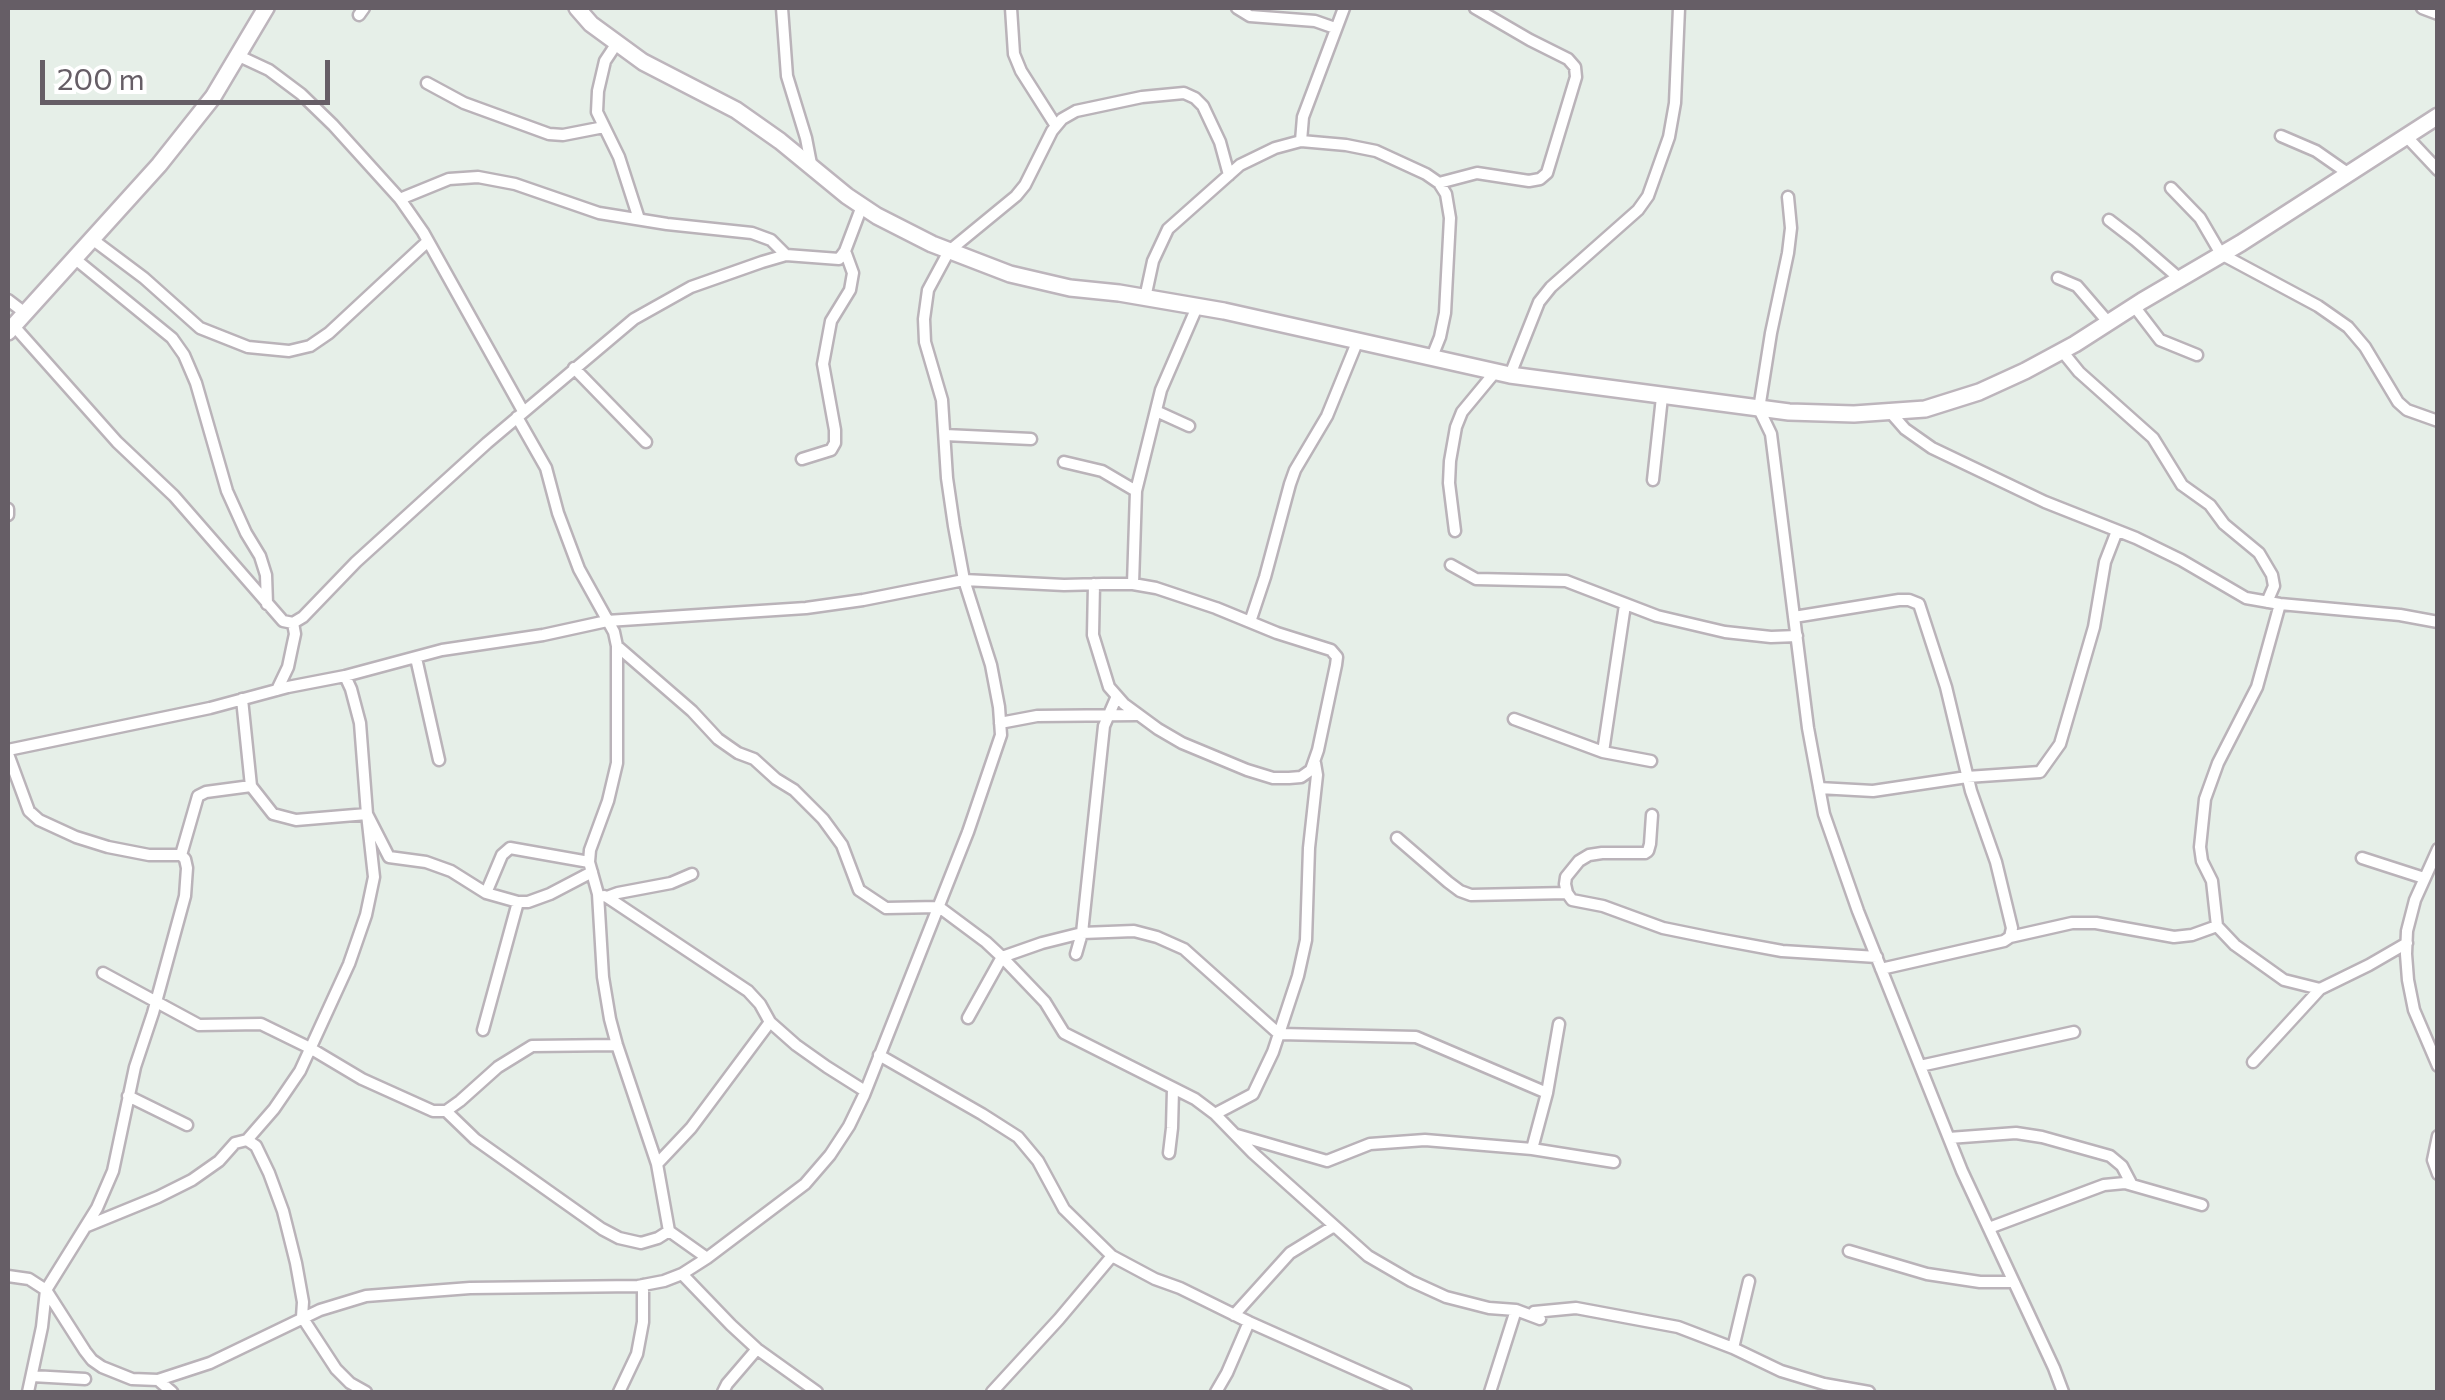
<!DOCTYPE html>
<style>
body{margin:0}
#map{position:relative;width:2445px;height:1400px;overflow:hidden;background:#e6efe8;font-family:Commissioner,sans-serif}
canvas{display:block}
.frame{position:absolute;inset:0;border:10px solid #665e66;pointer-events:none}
.scale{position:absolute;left:40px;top:60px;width:290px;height:45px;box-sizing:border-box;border:5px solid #665e66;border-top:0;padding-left:12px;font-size:30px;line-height:35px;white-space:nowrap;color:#665e66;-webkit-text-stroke:8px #fff;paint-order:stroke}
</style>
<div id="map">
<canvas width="2445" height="1400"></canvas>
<div class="frame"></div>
<div class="scale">200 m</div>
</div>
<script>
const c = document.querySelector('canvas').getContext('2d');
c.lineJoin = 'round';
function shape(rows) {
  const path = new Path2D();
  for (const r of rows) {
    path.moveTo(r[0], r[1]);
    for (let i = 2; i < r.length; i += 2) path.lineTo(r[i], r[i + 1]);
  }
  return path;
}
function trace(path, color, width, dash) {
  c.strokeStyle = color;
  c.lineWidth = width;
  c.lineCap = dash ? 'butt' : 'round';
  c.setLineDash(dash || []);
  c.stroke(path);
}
const street = shape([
 [782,8,787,76,806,138,811,164],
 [1011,8,1014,54,1021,71,1056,126],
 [1237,8,1250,16,1315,21,1335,28],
 [2422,8,2438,14],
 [359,15,364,8],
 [617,43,605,61,598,91,597,112,619,157,639,219],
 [239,56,269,70,301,94,333,125,400,199,423,232,523,411],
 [427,83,464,103,549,134,563,135,604,127],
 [2281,136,2316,151,2349,174],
 [2406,136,2438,170],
 [1301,141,1303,117,1344,8],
 [1439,183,1477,173,1529,181,1540,179,1547,173,1576,77,1575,67,1568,59,1530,40,1475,8],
 [2171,188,2200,218,2221,254,2318,306,2348,327,2365,347,2398,402,2407,410,2438,421],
 [1788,197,1791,228,1788,253,1771,333,1759,409,1771,434,1808,728,1824,814,1858,911,1962,1171,2054,1368,2063,1392],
 [400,199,449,179,478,177,515,184,599,213,667,224,752,233,771,240,786,255],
 [2109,220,2135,240,2180,279],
 [92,239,144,278,200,328,248,347,289,351,310,346,329,333,428,241],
 [74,258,172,338,184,355,196,383,227,491,246,533,260,556,266,575,267,604],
 [2058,278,2077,286,2108,322],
 [1145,298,1153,261,1168,229,1240,165,1275,148,1301,141,1346,145,1376,151,1426,174,1439,183,1446,194,1450,218,1445,313,1440,337,1432,357],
 [8,300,25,313],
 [2134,306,2160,340,2197,355],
 [13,325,117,442,174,496,283,621,293,623,303,617,356,562,487,443,634,319,691,287,762,262,786,255,839,259,845,251,862,206],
 [2062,351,2079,372,2153,438,2182,485,2210,505,2224,524,2259,553,2272,575,2274,586,2267,602],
 [574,368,646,442],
 [1510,375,1539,302,1551,287,1638,210,1648,196,1669,137,1675,103,1679,8],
 [1156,411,1189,426],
 [1891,413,1905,429,1932,448,2045,502,2136,538,2181,560,2246,598,2280,604,2400,615,2438,622],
 [517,417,546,468,558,513,579,569,614,632,617,646,617,763,608,801,590,850,589,862,598,894,603,977,610,1019,617,1045,657,1164,669,1231,707,1258],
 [945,435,1031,439],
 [802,459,831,450,835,443,835,430,823,364,831,321,850,290,853,273,845,251],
 [1064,462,1102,471,1136,491,1133,584],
 [1653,480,1662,397],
 [1136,491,1161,390,1197,307],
 [8,509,8,515],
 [1455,531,1449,483,1450,461,1456,427,1462,412,1496,371],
 [1451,565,1476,579,1566,581,1657,616,1725,632,1771,637,1797,636],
 [1794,617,1899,600,1909,600,1919,604,1946,687,1971,791,1996,862,2012,928,2010,937,2004,941,1881,969],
 [1250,622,1265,577,1290,484,1295,470,1327,416,1358,340],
 [617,646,692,711,718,739,738,753,754,759,776,779,794,790,823,819,842,845,859,890,886,908,939,907,986,942,1002,957,1045,1002,1064,1033,1195,1099,1215,1114,1253,1153,1368,1256,1411,1281,1446,1297,1489,1308,1516,1310,1540,1319,1534,1312,1576,1308,1678,1327,1733,1348,1781,1371,1824,1384,1869,1392],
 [416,658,439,760],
 [345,676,351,689,360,723,367,814,389,857,426,862,451,871,486,893,518,902,528,902,550,894,592,872],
 [277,690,288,667,292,648,295,634,293,623],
 [242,699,251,786,273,814,296,820,367,814,374,877,366,915,349,964,300,1071,274,1109,247,1140],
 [1514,719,1603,752,1625,605],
 [1000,723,1037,716,1136,715],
 [8,750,210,708,288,687,345,676,442,650,543,635,607,621,806,608,863,600,964,580,1064,585,1103,584,1133,584,1156,588,1216,608,1277,633,1331,650,1337,657,1336,665,1318,750,1311,770,1301,777,1289,778,1273,778,1247,770,1182,743,1158,729,1124,704,1109,687,1093,635,1094,584],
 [1603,752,1651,761],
 [8,754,29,811,39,820,76,837,108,847,149,855,181,855,185,859,187,868,185,896,153,1013,135,1067,113,1171,97,1208,46,1290,42,1327,28,1392],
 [1819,788,1873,791,1967,777,2040,772,2060,744,2094,627,2105,562,2117,531],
 [1652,815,1650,844,1648,851,1645,853,1602,853,1589,855,1579,861,1566,877,1565,884,1567,893,1572,900,1603,906,1663,928,1717,939,1782,951,1877,957],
 [1397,838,1448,882,1460,891,1471,895,1567,893],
 [2438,849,2415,900,2407,931,2406,954,2408,980,2414,1010,2438,1066],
 [181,855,198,796,206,792,251,786],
 [2362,858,2424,878],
 [486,893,502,855,510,848,589,862],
 [604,896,607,897,618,893,671,883,692,874],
 [607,897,748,991,760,1004,770,1022,796,1045,827,1067,865,1091],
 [2217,926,2212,881,2202,861,2200,847,2205,799,2218,763,2257,687,2280,604],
 [2010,937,2072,923,2096,923,2174,937,2192,935,2217,926,2235,945,2284,980,2320,989],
 [1076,954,1082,933,1104,726,1117,696],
 [103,973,199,1025,261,1024,310,1048,362,1079,433,1111,446,1111,460,1101,498,1067,532,1046,617,1045],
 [968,1018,1002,957,1042,943,1082,933,1134,931,1157,937,1184,949,1279,1034,1416,1037,1547,1093],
 [483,1030,518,902],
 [879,1055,982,1114,1018,1137,1038,1161,1064,1209,1112,1256,1155,1279,1180,1288,1249,1322,1406,1392],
 [2253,1062,2320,989,2369,965,2407,943],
 [1920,1066,2074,1032],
 [128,1096,187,1125],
 [446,1111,475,1139,602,1229,619,1238,641,1243,658,1238,669,1231],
 [1215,1114,1253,1094,1273,1052,1298,976,1306,940,1309,848,1317,775,1315,763],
 [1237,1135,1327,1161,1370,1144,1425,1140,1532,1149,1614,1162],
 [2438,1136,2433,1160,2438,1174],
 [1949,1138,2016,1133,2042,1137,2110,1156,2122,1166,2132,1185],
 [1532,1149,1547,1093,1559,1024],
 [1169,1153,1172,1128,1173,1089],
 [657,1164,691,1128,770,1022],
 [87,1226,158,1197,192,1180,219,1161,235,1143,247,1140,256,1146,269,1173,283,1211,296,1263,303,1302,302,1317,336,1369,350,1383,366,1392],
 [1989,1228,2104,1185,2125,1183,2202,1205],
 [1849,1251,1927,1274,1980,1282,2013,1282],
 [682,1274,731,1325,757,1349,817,1392],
 [8,1276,29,1279,46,1290,85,1351,92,1360,102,1367,132,1379,158,1380,210,1363,320,1310,366,1296,470,1288,638,1286,664,1281,682,1274,707,1258,805,1184,830,1155,849,1126,864,1095,968,832,1001,735,999,707,991,665,964,580,954,526,947,478,942,400,925,342,924,319,928,290,949,251,1016,196,1025,185,1052,131,1062,119,1076,111,1142,97,1184,93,1195,98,1203,106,1220,142,1229,175],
 [1234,1315,1290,1253,1334,1226],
 [1733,1348,1749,1281],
 [32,1376,85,1379],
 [158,1380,172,1392],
 [619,1392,637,1354,643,1322,643,1285],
 [723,1392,727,1384,757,1349],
 [992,1392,1059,1319,1112,1256],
 [1216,1392,1227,1373,1249,1322],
 [1490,1392,1516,1310]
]);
const secondary = shape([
 [577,8,591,24,643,62,736,110,780,141,847,196,877,216,932,244,1010,274,1070,288,1119,293,1224,311,1510,375,1789,412,1854,414,1925,409,1979,392,2025,371,2075,344,2142,301,2241,243,2438,116],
 [8,332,159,165,213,97,266,8]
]);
trace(street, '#bab3b9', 15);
trace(secondary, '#bdb5bc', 20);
trace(street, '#fff', 10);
trace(secondary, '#fff', 15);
</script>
